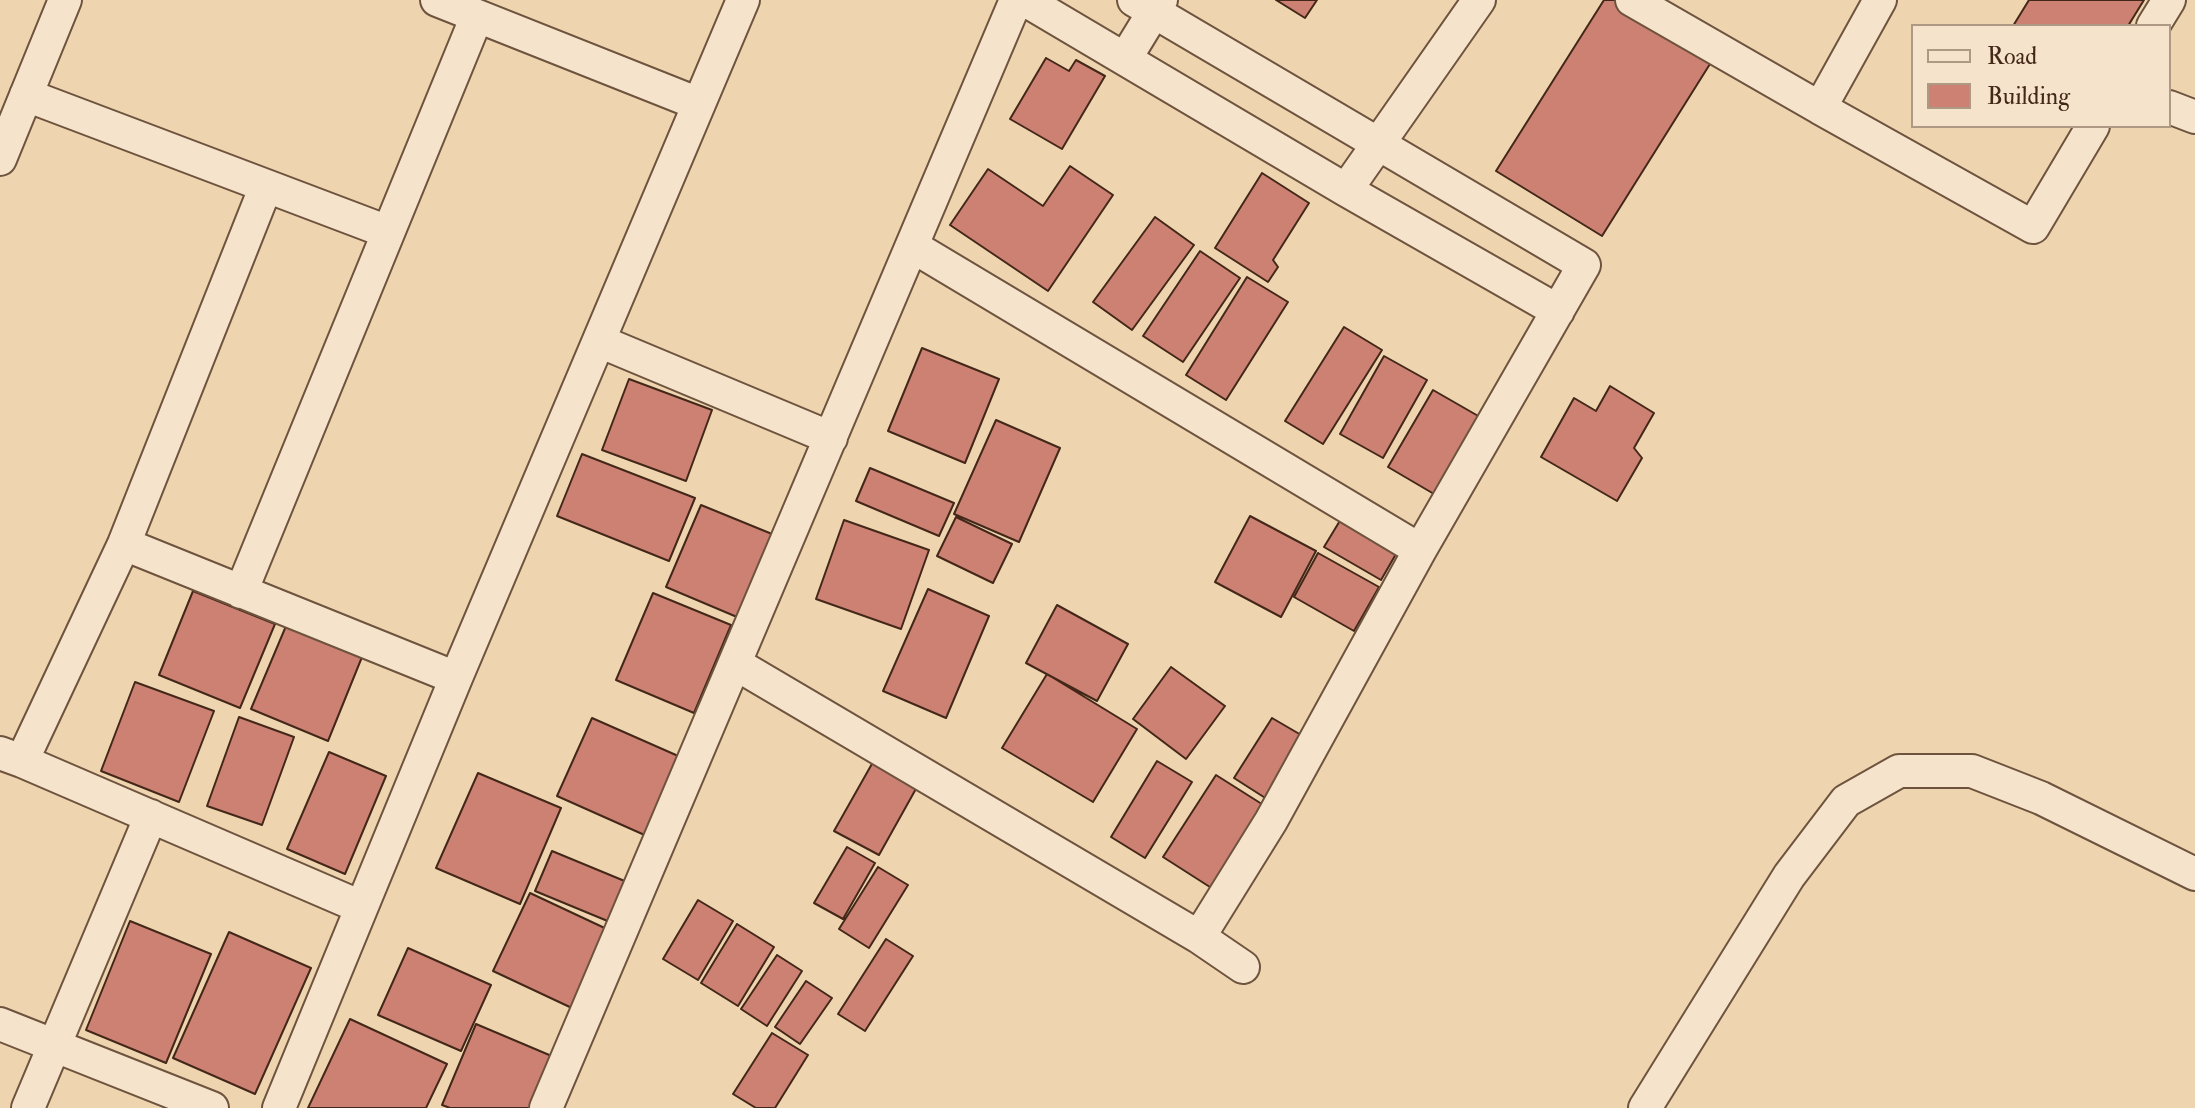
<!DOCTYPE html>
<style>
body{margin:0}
#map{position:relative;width:2195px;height:1108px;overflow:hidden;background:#efd5af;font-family:"IM FELL Double Pica",serif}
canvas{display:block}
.legend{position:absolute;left:1911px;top:24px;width:260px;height:104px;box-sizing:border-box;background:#f5e4cb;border:2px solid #ae9984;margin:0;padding:10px 14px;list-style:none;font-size:24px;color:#432819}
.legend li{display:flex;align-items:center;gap:16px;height:40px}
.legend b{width:40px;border:2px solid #ae9984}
</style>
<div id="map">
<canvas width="2195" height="1108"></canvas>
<ul class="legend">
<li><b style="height:10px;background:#f5e4cb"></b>Road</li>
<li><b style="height:22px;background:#cd8173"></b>Building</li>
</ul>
</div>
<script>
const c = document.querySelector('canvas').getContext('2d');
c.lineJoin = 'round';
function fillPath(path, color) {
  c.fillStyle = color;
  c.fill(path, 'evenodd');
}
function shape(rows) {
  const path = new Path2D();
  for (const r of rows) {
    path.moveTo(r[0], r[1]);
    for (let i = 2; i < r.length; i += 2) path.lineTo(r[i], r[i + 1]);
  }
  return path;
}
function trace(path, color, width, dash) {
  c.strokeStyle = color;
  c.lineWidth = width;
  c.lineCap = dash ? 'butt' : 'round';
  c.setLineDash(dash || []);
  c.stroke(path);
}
const building = shape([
 [1276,0,1317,0,1305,18,1276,0],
 [1604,0,1624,0,1715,56,1602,236,1496,171,1604,0],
 [2029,0,2144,0,2128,26,2013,26,2029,0],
 [1046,58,1069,71,1076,60,1105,76,1062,149,1010,119,1046,58],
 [1070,166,1113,195,1048,291,950,225,988,169,1043,206,1070,166],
 [1262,173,1309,203,1273,260,1278,267,1268,282,1215,248,1262,173],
 [1155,217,1194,245,1132,330,1093,302,1155,217],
 [1200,251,1240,278,1183,362,1143,336,1200,251],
 [1247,277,1288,302,1226,400,1186,375,1247,277],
 [1344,327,1382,350,1323,444,1285,421,1344,327],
 [922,348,999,379,965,463,888,431,922,348],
 [1384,356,1427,380,1383,458,1340,434,1384,356],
 [629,379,712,410,686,481,602,450,629,379],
 [1610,386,1654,413,1634,448,1642,458,1617,501,1541,457,1574,398,1596,411,1610,386],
 [1433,390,1480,417,1434,494,1388,467,1433,390],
 [996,420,1060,448,1019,542,954,514,996,420],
 [582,454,695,498,669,561,557,516,582,454],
 [870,468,954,503,939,536,856,501,870,468],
 [701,505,772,534,737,617,666,587,701,505],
 [1344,514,1400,547,1381,580,1324,547,1344,514],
 [1250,516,1316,551,1281,617,1215,582,1250,516],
 [956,517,1012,544,993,583,937,556,956,517],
 [844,520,929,550,901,629,816,599,844,520],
 [1318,553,1379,587,1354,631,1294,597,1318,553],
 [928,589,989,616,946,718,883,691,928,589],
 [193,591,275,624,240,708,159,675,193,591],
 [653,593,731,625,694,713,616,680,653,593],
 [1057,605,1128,644,1097,701,1026,663,1057,605],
 [286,626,362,657,328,741,251,709,286,626],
 [1171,667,1225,706,1186,759,1133,719,1171,667],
 [1047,674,1137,729,1093,802,1002,748,1047,674],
 [135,682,214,711,179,802,101,771,135,682],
 [239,717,294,737,262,825,207,806,239,717],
 [592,718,685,759,649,837,557,796,592,718],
 [1272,718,1308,739,1270,801,1234,778,1272,718],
 [329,752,386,776,345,874,287,849,329,752],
 [1157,761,1192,782,1145,858,1111,837,1157,761],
 [873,762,917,787,879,855,834,831,873,762],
 [478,773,561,808,520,904,436,868,478,773],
 [1216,775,1265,806,1213,889,1163,857,1216,775],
 [847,847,875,863,843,919,814,903,847,847],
 [552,851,627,882,610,922,535,891,552,851],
 [878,867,908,885,869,948,839,929,878,867],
 [530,893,611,931,574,1009,493,971,530,893],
 [698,900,733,921,698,980,663,959,698,900],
 [130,921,211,954,166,1063,86,1030,130,921],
 [737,924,774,947,738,1006,701,983,737,924],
 [229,932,311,968,255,1094,173,1058,229,932],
 [886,939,913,956,865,1031,838,1014,886,939],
 [408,948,491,985,461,1051,378,1015,408,948],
 [777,955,802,971,767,1026,741,1009,777,955],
 [806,981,832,998,800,1044,775,1027,806,981],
 [350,1019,447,1064,426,1108,308,1108,350,1019],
 [476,1024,554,1057,532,1108,450,1108,442,1105,476,1024],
 [772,1033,808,1055,775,1108,756,1108,733,1094,772,1033]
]);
fillPath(building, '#cd8173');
trace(building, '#432819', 2);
const minor = shape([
 [437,0,699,104],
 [1025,0,1346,190,1558,311],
 [1134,0,1584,265,1420,550],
 [1632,0,1820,108,1880,0],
 [2153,26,2169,0],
 [1125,59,1161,0],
 [26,95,388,232],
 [2169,107,2195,117],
 [1820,108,2033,227,2093,126],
 [0,159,65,0],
 [1346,190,1479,0],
 [912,246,1420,550,1271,821,1199,937],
 [599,341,831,438],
 [124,544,456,678],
 [241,592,477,16],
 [736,664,1199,937,1243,967],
 [0,753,22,761,124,544,266,186],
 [22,761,361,907],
 [0,1024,212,1108],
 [28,1108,151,816],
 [279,1108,456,678,743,0],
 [546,1108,1016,0],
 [1645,1108,1789,876,1846,801,1899,771,1972,771,2041,798,2195,874]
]);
trace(minor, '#6e533e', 36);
trace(minor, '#f5e4cb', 32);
</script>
